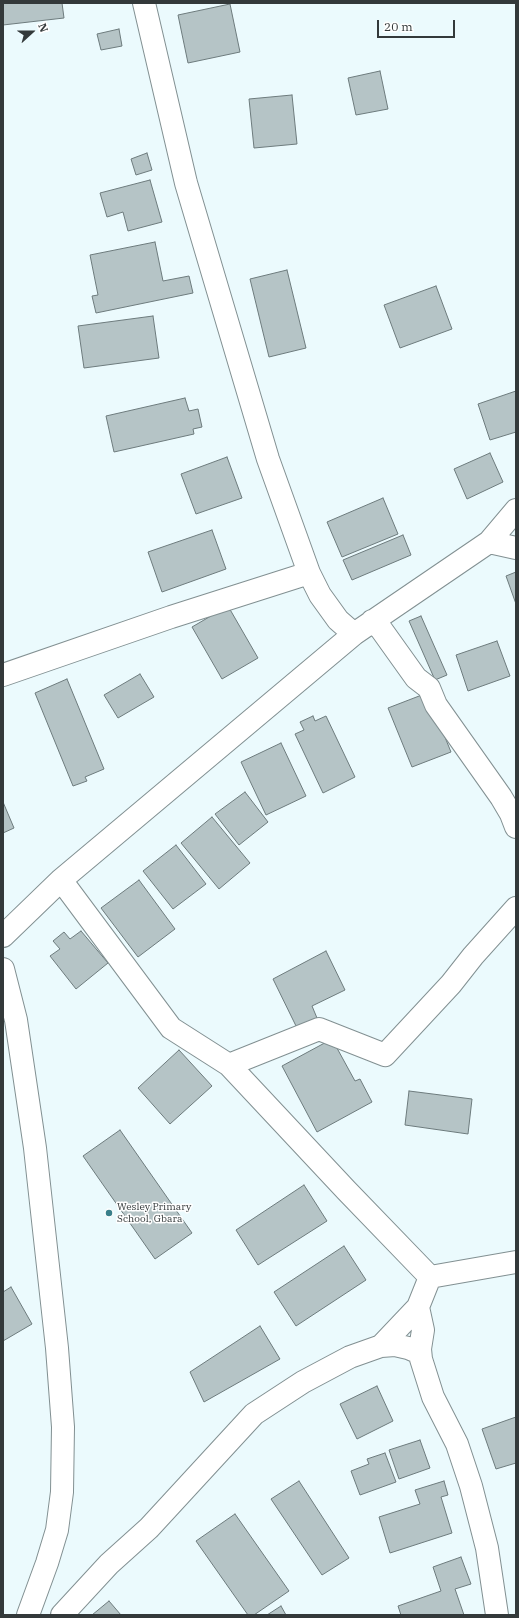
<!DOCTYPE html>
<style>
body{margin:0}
#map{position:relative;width:519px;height:1618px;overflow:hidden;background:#ebfafd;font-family:"IBM Plex Serif",serif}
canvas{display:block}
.frame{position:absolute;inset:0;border:4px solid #33393a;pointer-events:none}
.north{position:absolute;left:12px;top:12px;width:40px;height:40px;-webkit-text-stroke:3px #fff;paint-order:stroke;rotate:69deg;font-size:11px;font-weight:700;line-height:16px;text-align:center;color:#33393a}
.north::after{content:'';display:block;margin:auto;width:14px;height:18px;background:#33393a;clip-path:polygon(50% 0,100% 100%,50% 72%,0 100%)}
.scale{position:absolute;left:377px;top:20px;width:78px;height:18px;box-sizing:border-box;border:2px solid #33393a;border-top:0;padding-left:5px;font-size:12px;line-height:14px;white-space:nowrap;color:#33393a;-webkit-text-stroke:3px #fff;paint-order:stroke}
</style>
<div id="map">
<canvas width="519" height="1618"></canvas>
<div class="frame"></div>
<div class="north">N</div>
<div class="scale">20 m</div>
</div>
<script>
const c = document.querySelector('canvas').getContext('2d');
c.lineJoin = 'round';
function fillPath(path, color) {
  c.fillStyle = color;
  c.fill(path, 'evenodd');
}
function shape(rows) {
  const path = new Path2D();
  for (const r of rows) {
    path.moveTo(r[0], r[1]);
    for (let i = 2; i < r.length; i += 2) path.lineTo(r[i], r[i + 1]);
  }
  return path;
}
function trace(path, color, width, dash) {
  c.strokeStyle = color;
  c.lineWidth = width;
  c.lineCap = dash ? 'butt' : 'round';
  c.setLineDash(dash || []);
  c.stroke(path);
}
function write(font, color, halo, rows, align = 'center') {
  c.font = font + ' "IBM Plex Serif",serif';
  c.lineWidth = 3;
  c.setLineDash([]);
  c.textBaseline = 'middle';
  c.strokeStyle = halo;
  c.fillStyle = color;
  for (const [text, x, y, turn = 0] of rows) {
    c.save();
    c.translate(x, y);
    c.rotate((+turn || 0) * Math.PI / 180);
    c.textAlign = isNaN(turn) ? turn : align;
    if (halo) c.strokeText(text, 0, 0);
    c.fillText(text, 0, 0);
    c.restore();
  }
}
const building = shape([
 [3,3,62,3,64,18,3,25,3,3],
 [230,4,240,52,188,63,178,15,230,4],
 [119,29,122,46,101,50,97,34,119,29],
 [380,71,388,109,356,115,348,78,380,71],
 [292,95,297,144,254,148,249,99,292,95],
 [147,153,152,170,136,175,131,159,147,153],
 [150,180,162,222,128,231,123,212,107,217,100,193,150,180],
 [155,242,163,281,189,276,193,293,96,313,92,296,98,295,90,255,155,242],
 [287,270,306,348,269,357,250,279,287,270],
 [436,286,452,329,400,348,384,305,436,286],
 [153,316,159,358,84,368,78,326,153,316],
 [516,391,516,432,490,440,478,404,516,391],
 [185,398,189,411,198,409,202,427,193,429,194,434,114,452,106,416,185,398],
 [490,453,503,482,467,499,454,469,490,453],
 [227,457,242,498,196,514,181,474,227,457],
 [383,498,398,534,342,557,327,522,383,498],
 [212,530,226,569,162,592,148,552,212,530],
 [403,535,411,555,352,580,343,560,403,535],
 [516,572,516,604,506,576,516,572],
 [228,606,258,658,222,679,192,627,228,606],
 [421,616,447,675,435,680,409,621,421,616],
 [497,641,510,676,468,691,456,655,497,641],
 [140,674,154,697,118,718,104,695,140,674],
 [67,679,104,769,85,777,87,781,73,786,35,693,67,679],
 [427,693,451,752,412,767,388,708,427,693],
 [313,716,315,721,326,716,355,777,323,793,295,734,304,730,300,722,313,716],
 [281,743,306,796,266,815,241,762,281,743],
 [245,792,268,822,239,845,215,814,245,792],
 [3,802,14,828,3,833,3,802],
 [212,817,250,863,219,889,181,843,212,817],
 [176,845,206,884,173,909,143,871,176,845],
 [139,880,175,929,138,957,101,908,139,880],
 [81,931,108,963,76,989,50,956,60,949,53,941,64,932,70,939,81,931],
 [326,951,345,990,312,1006,317,1018,297,1028,273,979,326,951],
 [332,1039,355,1081,360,1079,372,1102,317,1132,282,1066,332,1039],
 [179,1050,212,1086,170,1124,138,1088,179,1050],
 [409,1091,472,1099,468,1134,405,1125,409,1091],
 [120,1130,192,1233,155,1259,83,1156,120,1130],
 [304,1185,327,1221,258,1265,236,1230,304,1185],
 [344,1246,366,1280,296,1326,274,1292,344,1246],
 [11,1287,32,1324,3,1341,3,1292,11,1287],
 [260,1326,280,1359,204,1402,190,1372,260,1326],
 [377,1386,393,1421,357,1439,340,1404,377,1386],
 [516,1417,516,1463,496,1469,482,1429,516,1417],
 [420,1440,430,1468,399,1479,389,1450,420,1440],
 [385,1453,396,1482,360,1495,351,1471,369,1464,367,1459,385,1453],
 [299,1481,349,1558,322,1575,271,1499,299,1481],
 [444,1481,448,1495,441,1497,452,1533,390,1553,379,1517,420,1504,415,1490,444,1481],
 [235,1514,289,1591,254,1615,248,1615,196,1541,235,1514],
 [461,1557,471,1584,455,1589,464,1615,401,1615,398,1606,441,1591,433,1567,461,1557],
 [109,1601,121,1615,92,1615,109,1601],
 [281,1606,286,1615,267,1615,281,1606]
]);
fillPath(building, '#b5c4c6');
trace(building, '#6d7b7d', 1);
const minor = shape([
 [144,3,186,183,268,459,309,573,320,595,338,620,354,634],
 [489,542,516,548],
 [372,621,381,629,416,678,429,688,436,705,501,797,511,814,516,827],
 [3,675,171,617,309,573],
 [61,880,171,1028,229,1065,346,1190,430,1277,418,1307,423,1330,420,1349,421,1359,433,1397,457,1444,471,1486,487,1548,497,1615],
 [3,936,61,880,354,634,489,542,516,510],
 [3,969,16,1020,35,1148,57,1348,63,1427,62,1492,57,1530,47,1563,28,1615],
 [229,1065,319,1029,385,1055,451,984,473,956,516,908],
 [430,1277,516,1262],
 [381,1346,418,1307],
 [62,1615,109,1564,149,1528,254,1414,303,1382,350,1357,381,1346,395,1345,408,1348,415,1351,420,1349]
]);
trace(minor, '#829092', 24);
trace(minor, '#fff', 22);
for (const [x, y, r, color] of [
 [109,1213,4,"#397f8a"]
]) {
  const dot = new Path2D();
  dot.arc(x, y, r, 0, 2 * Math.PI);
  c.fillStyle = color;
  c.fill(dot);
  trace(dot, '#fff', 1.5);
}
write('10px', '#33393a', '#fff', [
 ["Wesley Primary",117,1207],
 ["School, Gbara",117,1219]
], 'left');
</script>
